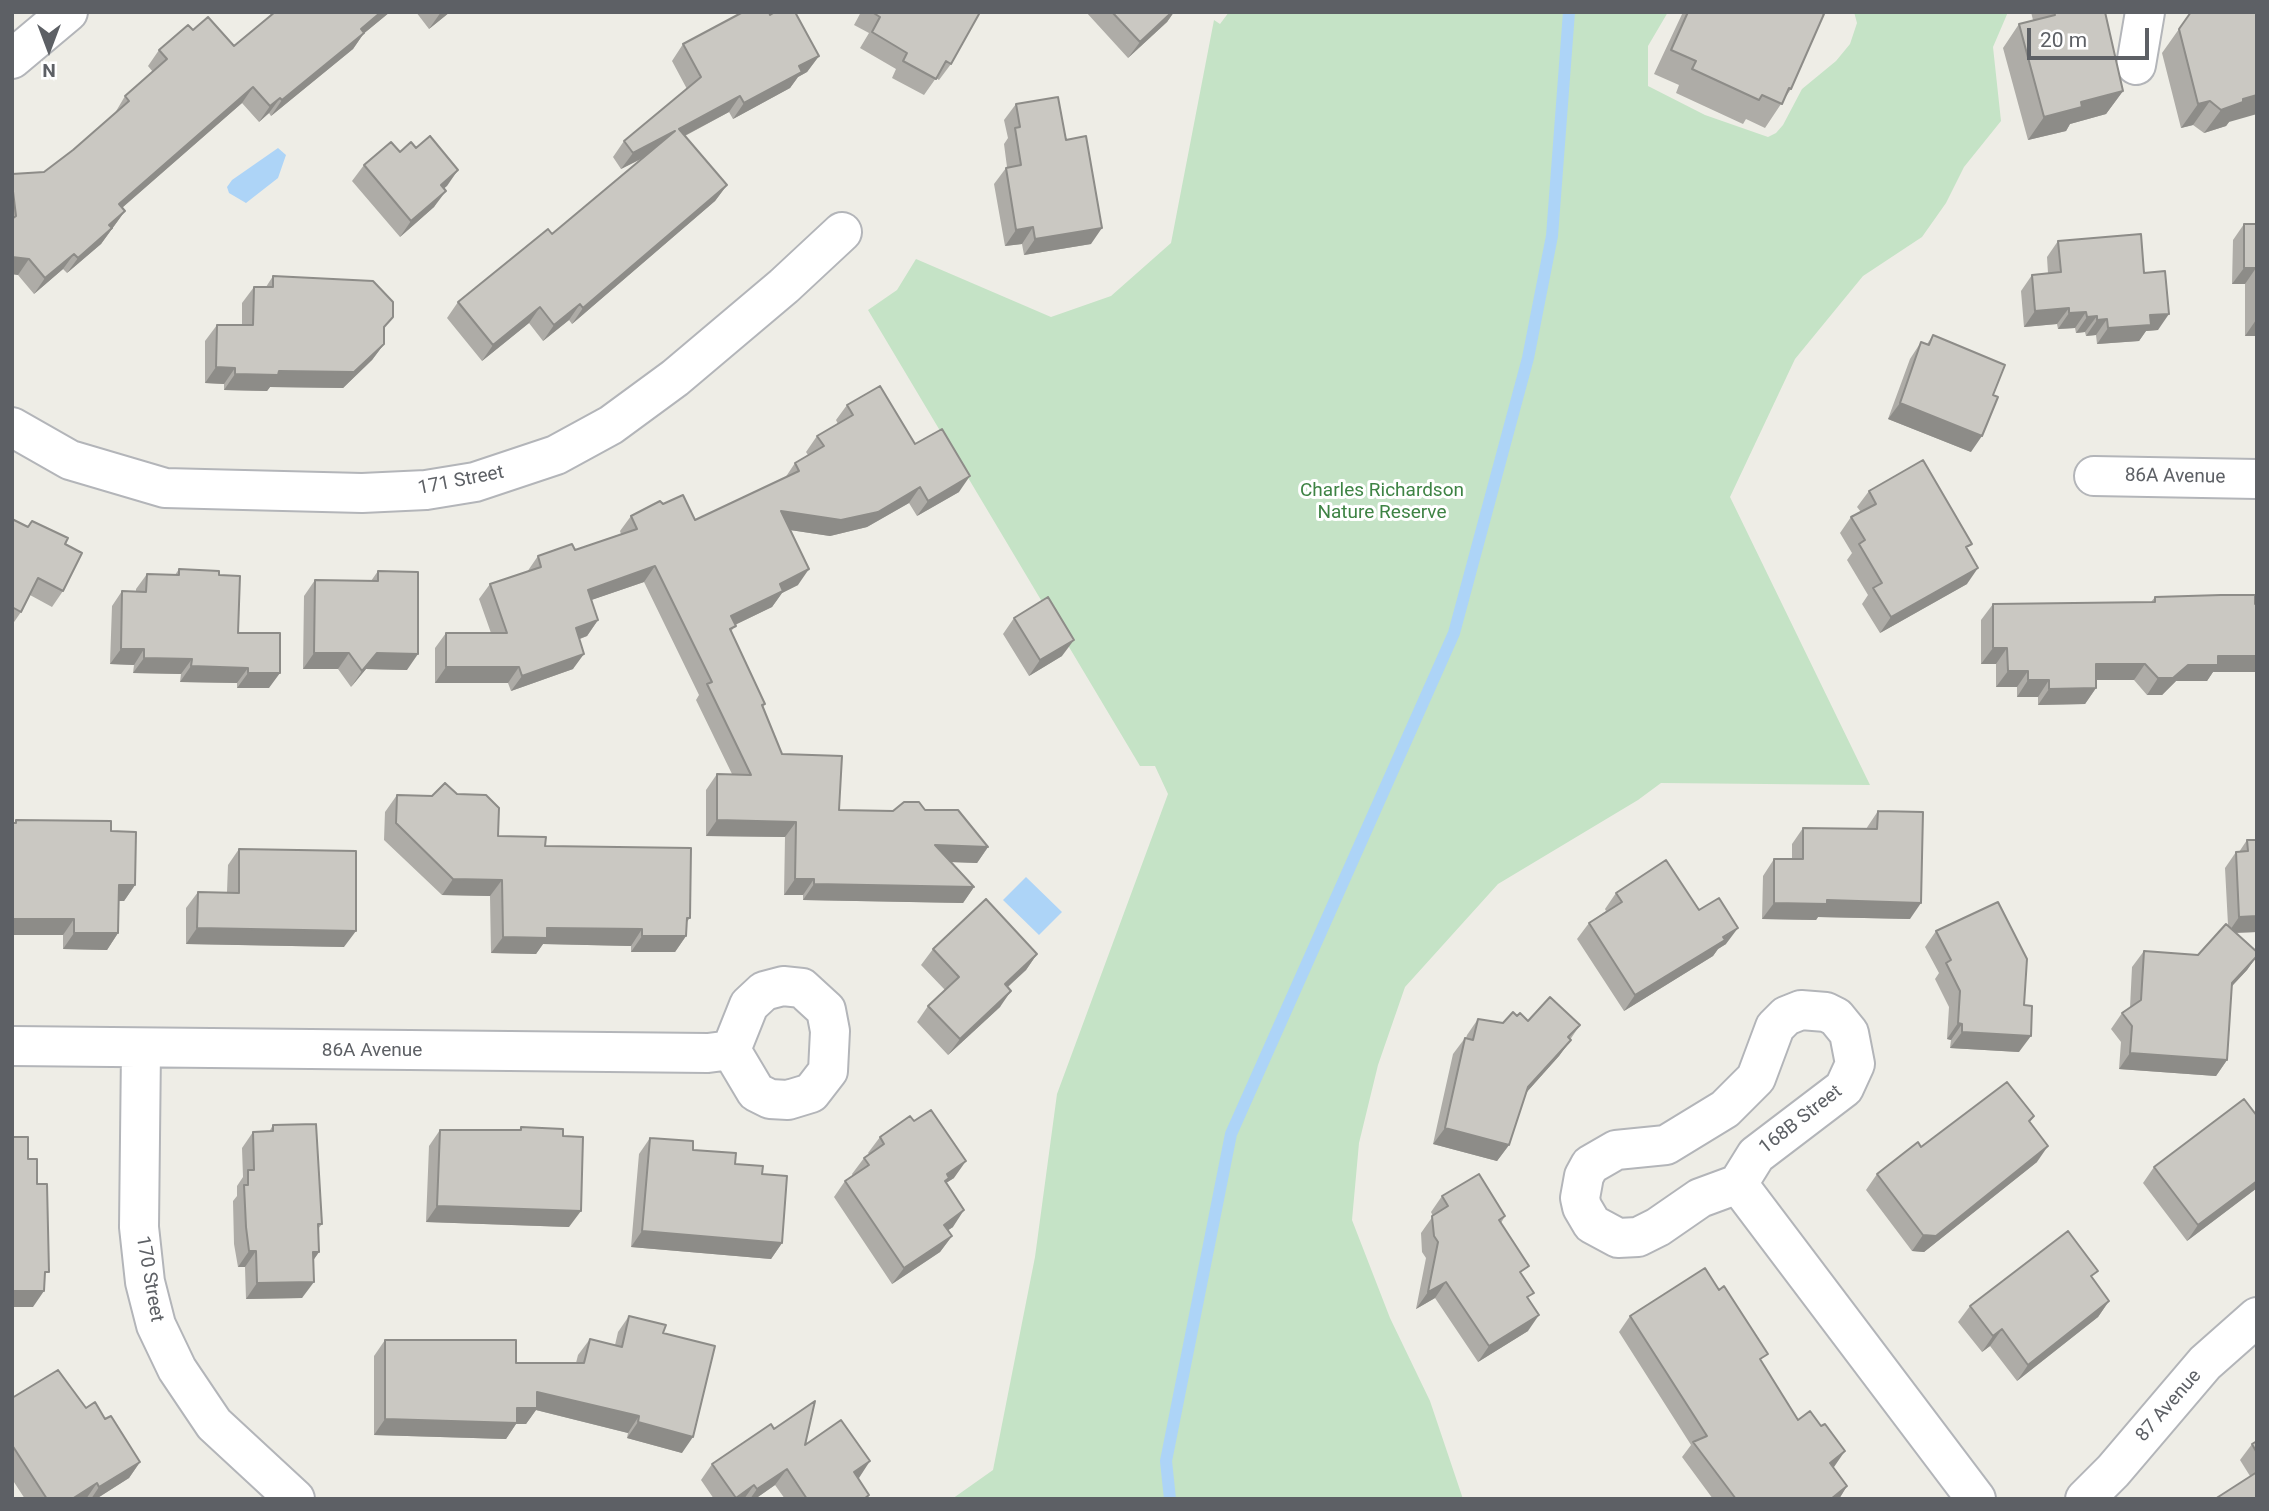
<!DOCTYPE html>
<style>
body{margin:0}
#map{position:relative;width:2269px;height:1511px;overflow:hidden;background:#eeede6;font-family:Roboto,sans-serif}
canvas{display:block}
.frame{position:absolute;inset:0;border:14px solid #5d6065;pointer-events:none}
.north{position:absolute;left:14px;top:14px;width:70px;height:70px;-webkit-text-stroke:5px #fff;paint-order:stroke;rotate:180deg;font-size:19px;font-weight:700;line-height:28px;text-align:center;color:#5d6065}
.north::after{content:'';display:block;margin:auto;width:24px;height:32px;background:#5d6065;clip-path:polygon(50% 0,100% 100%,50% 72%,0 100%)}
.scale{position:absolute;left:2027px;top:28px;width:122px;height:32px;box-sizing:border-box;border:4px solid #5d6065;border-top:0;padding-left:9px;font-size:21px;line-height:24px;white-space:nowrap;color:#5d6065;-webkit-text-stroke:5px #fff;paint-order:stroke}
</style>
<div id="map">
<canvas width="2269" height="1511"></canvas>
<div class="frame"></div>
<div class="north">N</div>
<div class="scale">20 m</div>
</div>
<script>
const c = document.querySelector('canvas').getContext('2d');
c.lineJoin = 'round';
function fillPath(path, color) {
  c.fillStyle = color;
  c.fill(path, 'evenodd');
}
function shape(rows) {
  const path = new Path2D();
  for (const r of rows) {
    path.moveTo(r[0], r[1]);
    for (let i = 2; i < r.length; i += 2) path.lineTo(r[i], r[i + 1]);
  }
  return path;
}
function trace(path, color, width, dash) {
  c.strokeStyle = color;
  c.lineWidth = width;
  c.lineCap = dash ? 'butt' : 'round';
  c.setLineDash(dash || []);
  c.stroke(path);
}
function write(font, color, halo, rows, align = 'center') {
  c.font = font + ' Roboto,sans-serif';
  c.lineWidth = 6;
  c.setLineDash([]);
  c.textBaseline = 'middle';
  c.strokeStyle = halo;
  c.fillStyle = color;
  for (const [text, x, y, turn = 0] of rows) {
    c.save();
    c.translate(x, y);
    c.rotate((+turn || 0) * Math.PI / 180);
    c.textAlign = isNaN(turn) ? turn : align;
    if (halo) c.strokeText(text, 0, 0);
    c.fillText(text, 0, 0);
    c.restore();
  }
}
fillPath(shape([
 [1229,12,1668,12,1648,46,1648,86,1705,115,1768,137,1776,133,1783,125,1802,89,1836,61,1850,44,1857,23,1854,12,2008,12,1993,47,2001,121,1964,167,1946,203,1922,237,1863,276,1795,359,1730,497,1870,785,1661,783,1638,800,1498,884,1405,987,1378,1065,1359,1143,1352,1220,1390,1318,1430,1401,1463,1499,952,1499,993,1470,1035,1257,1057,1094,1168,794,1155,766,1140,766,868,310,897,290,916,259,1051,317,1111,296,1171,243,1214,20,1220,24]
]), '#c5e3c6');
fillPath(shape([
 [278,148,286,155,278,178,246,203,229,193,227,187,232,180],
 [1026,877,1062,912,1039,935,1003,900]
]), '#add4f7');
trace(shape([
 [1170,1499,1166,1461,1231,1134,1454,633,1528,358,1552,236,1569,12]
]), '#add4f7', 12);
const minor = shape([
 [12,59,68,12],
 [2136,65,2145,12],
 [12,427,70,460,165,488,362,493,426,490,475,482,556,455,611,425,675,378,784,286,842,232],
 [2094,476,2257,479],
 [1801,1010,1826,1012,1836,1017,1849,1033,1855,1064,1844,1088,1756,1155,1738,1184,1700,1198,1658,1227,1638,1237,1618,1238,1592,1224,1582,1207,1580,1198,1584,1176,1590,1165,1616,1150,1666,1145,1725,1109,1756,1078,1775,1027,1786,1016,1801,1010],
 [12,1046,708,1053,731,1050,756,1092,770,1099,788,1100,811,1093,828,1071,830,1031,826,1010,802,988,783,986,764,991,749,1005,731,1050],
 [141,1049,139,1227,145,1282,156,1325,177,1369,214,1424,295,1499],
 [1738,1184,1976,1499],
 [2085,1499,2113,1471,2205,1363,2257,1317]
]);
trace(minor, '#b3b5b9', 42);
trace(minor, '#fff', 38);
fillPath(shape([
 [271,12,390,12,364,33,353,49,271,116,269,113,259,122,242,103,122,208,125,211,101,244,67,273,63,269,34,294,18,275,12,274,12,174,44,172,73,150,115,113,125,96,153,72,148,66,159,50,193,30,234,46,271,15,270,14],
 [416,12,450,12,429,29],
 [861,12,976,12,951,64,939,80,936,78,924,95,892,78,896,69,860,48,869,33,854,25],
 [1086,12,1174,12,1167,22,1128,58],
 [1683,12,1820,12,1791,89,1765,128,1746,119,1743,124,1676,93,1679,85,1654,74],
 [2031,12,2105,12,2123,91,2106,114,2070,124,2066,131,2028,140,2003,48,2019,24,2033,20],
 [770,15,819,56,807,72,798,77,790,88,733,119,729,112,685,136,727,185,715,201,572,324,569,320,543,341,529,323,482,361,447,318,458,302,552,234,643,158,621,169,613,157,624,141,687,89,672,61,683,44],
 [2179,29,2229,122,2226,126,2204,133,2193,125,2181,128,2162,53],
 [1016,104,1066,140,1091,244,1024,255,1022,244,1005,246,994,184,1006,168,1007,167,1004,144,1008,138,1004,120],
 [416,148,458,170,444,188,434,207,400,237,352,181,364,165,400,152],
 [2244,224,2257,224,2257,336,2245,336,2245,284,2232,284,2233,240],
 [2058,241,2144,273,2158,330,2146,331,2139,341,2097,344,2096,335,2086,336,2085,332,2076,333,2075,328,2058,329,2057,324,2024,327,2021,291,2032,275,2048,273,2047,257],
 [273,276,384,329,384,344,372,360,343,388,270,387,267,391,224,390,224,384,205,383,205,341,217,325,242,325,242,303,254,287,266,287],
 [1933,335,1971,452,1888,419,1910,359,1921,342,1927,344],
 [847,405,915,444,959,492,917,516,909,503,867,527,830,536,790,530,798,585,782,593,772,607,735,625,731,632,765,704,763,707,782,754,839,810,893,811,925,810,988,847,977,863,950,862,974,887,963,903,803,900,803,895,784,895,785,837,706,836,706,790,717,774,732,774,696,700,699,695,644,582,591,600,598,620,587,636,580,639,573,669,511,691,508,683,435,683,435,648,446,633,491,633,479,599,490,584,527,572,538,556,575,550,621,534,620,531,631,516,663,504,695,520,785,478,795,463,808,455,806,452,817,436,838,424,836,420],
 [1869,491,1967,550,1967,584,1880,633,1862,604,1868,595,1847,560,1852,553,1840,533,1851,517,1861,512,1857,507],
 [12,519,28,527,32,521,65,544,63,591,52,607,30,595,21,612,12,625],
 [179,569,219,575,238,633,269,688,237,688,237,683,180,682,181,674,133,673,134,665,110,664,112,606,122,591,136,591,136,589,147,574,175,575],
 [378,571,407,670,366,669,351,687,338,669,303,669,304,596,315,580,371,581],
 [2155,597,2257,672,2213,672,2207,681,2176,681,2162,695,2147,695,2134,680,2096,680,2096,688,2085,704,2038,705,2038,697,2017,697,2017,687,1996,687,1996,664,1981,664,1981,620,1993,604,2151,602],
 [1014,618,1062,656,1029,676,1003,634],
 [397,795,498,836,545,846,690,918,686,923,686,936,675,952,631,952,631,946,543,944,536,954,491,953,490,896,442,895,384,840,385,812],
 [1878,811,1910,919,1818,917,1816,920,1762,919,1763,876,1774,859,1792,859,1792,844,1803,828,1866,829],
 [16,820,111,831,135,885,124,901,118,901,118,933,107,950,63,949,63,935,12,935,12,823,14,823],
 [2247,840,2257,932,2235,933,2257,956,2247,970,2231,987,2227,1060,2216,1076,2119,1069,2121,1042,2111,1029,2122,1013,2130,1008,2132,967,2144,951,2198,955,2228,925,2225,868,2236,852,2239,852],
 [239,849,344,947,186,944,186,908,198,892,227,892,228,865],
 [1616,893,1699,910,1726,944,1718,949,1713,956,1624,1011,1577,939,1589,923,1606,911,1605,909],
 [1936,931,2019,1052,1950,1048,1951,1040,1947,1039,1949,1007,1935,979,1939,973,1925,947],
 [933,949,1037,954,1026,970,1008,987,1000,1007,948,1055,917,1022,928,1006,945,990,921,965],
 [1517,1016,1528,1021,1580,1025,1559,1056,1526,1093,1509,1145,1497,1161,1433,1144,1453,1054,1465,1038,1466,1038,1467,1035,1478,1019,1503,1023],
 [2034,1116,2030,1122,2037,1162,1924,1252,1912,1251,1866,1190,1877,1174,1921,1147],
 [273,1125,322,1224,318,1229,319,1252,313,1260,302,1298,246,1299,245,1267,238,1267,234,1244,233,1201,237,1196,237,1186,243,1177,242,1148,253,1132,269,1132],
 [521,1127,569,1227,426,1222,429,1146,440,1130,519,1130],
 [880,1137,954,1178,946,1183,953,1227,948,1230,952,1236,940,1252,892,1284,834,1197,845,1181,853,1176,852,1174,864,1158,869,1154,868,1153],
 [650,1138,693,1150,762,1174,782,1243,771,1259,631,1247,639,1154],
 [2154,1167,2257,1188,2187,1241,2143,1183],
 [1442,1196,1505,1216,1501,1223,1522,1276,1529,1300,1528,1331,1478,1362,1435,1298,1416,1309,1426,1258,1422,1252,1421,1233,1433,1216,1431,1212],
 [2093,1279,2109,1301,2098,1317,2017,1381,1990,1346,1982,1352,1958,1322,1970,1306],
 [629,1316,663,1333,682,1453,627,1438,628,1433,536,1410,526,1424,516,1424,506,1439,374,1435,374,1356,385,1340,516,1363,576,1363,578,1355,590,1339,615,1345,618,1332],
 [1630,1316,1762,1362,1798,1420,1847,1486,1839,1499,1713,1499,1682,1457,1691,1445,1619,1332],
 [12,1398,86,1408,105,1419,140,1462,129,1478,96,1499,25,1499,12,1479],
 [774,1429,805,1445,858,1478,869,1495,867,1499,785,1499,775,1485,755,1499,714,1499,701,1480,712,1464],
 [2257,1441,2257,1499,2250,1476,2240,1460,2252,1444]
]), '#aeaca7');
fillPath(shape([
 [381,12,390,12,350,45,361,29],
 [441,12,450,12,429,29],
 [1172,12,1174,12,1167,22,1128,58,1140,42],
 [364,33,353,49,271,116,282,100],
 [819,56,807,72,798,77,790,88,733,119,744,103,799,66],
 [253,87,242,103,108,220,119,204],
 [2123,91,2106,114,2070,124,2066,131,2028,140,2044,117,2081,102],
 [2257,95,2257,114,2229,122,2226,126,2204,133,2221,110,2243,99],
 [740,96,729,112,667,145,679,129],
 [280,98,269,113,259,122,270,106],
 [2210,101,2193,125,2181,128,2198,104],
 [675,131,664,147,621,169,633,153],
 [458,170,447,186,429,201,441,185],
 [727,185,715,201,572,324,583,308],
 [446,191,434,207,400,237,411,221],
 [125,211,101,244,67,273,78,258,109,225],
 [1033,227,1022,244,1005,246,1016,230],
 [1102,228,1091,244,1024,255,1035,239],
 [74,254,63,269,34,294,45,278],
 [12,257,29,259,18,275,12,274],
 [2244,268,2256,268,2245,284,2232,284],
 [580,304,569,320,543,341,554,325],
 [540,307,529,323,482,361,493,345],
 [2069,308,2057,324,2024,327,2035,311],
 [2086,312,2075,328,2058,329,2069,313],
 [2169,314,2158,330,2146,331,2139,341,2097,344,2108,328,2150,315],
 [2097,316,2085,332,2076,333,2087,317],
 [2107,319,2096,335,2086,336,2097,320],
 [2256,320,2257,336,2245,336],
 [384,344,372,360,343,388,270,387,267,391,224,390,235,374,279,371],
 [216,367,235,368,224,384,205,383],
 [1900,403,1982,436,1971,452,1888,419],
 [970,476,959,492,917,516,928,501],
 [920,487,909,503,867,527,830,536,770,527,781,511],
 [655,566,644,582,577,605,588,590],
 [1978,568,1967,584,1880,633,1891,617],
 [809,569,798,585,782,593,772,607,720,632,731,616,780,584],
 [598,620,587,636,565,644,576,628],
 [1074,640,1062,656,1029,676,1040,660],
 [1993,648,2007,648,1996,664,1981,664],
 [121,649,144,649,134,665,110,664],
 [314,653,349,653,338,669,303,669],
 [377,653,418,654,407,670,366,669,351,687,362,671],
 [584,654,573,669,511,691,522,676],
 [2218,656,2257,656,2257,672,2213,672,2207,681,2176,681,2162,695,2147,695,2158,678,2188,665],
 [144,658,192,659,181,674,133,673],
 [2096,664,2145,664,2134,680,2085,680],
 [191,666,248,668,237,683,180,682],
 [446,667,519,667,508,683,435,683],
 [2008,671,2028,671,2017,687,1996,687],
 [248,673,280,673,269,688,237,688],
 [2028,680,2049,680,2038,697,2017,697],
 [2096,688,2085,704,2038,705,2049,689],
 [717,820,796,822,785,837,706,836],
 [935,845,988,847,977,863,924,861],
 [453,879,502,880,490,896,442,895],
 [795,879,814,879,803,895,784,895],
 [814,884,974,887,963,903,803,900],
 [119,885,135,885,124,901,107,901],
 [1827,900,1921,903,1910,919,1818,917,1816,920,1762,919,1774,903],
 [2257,916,2257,932,2228,933,2239,917],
 [12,919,74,919,63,935,12,935],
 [197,928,356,931,344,947,186,944],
 [547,928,642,929,631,946,543,944,536,954,491,953,503,937],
 [1738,928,1726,944,1718,949,1713,956,1624,1011,1635,995],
 [74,933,118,933,107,950,63,949],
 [642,936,686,936,675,952,631,952],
 [1037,954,1026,970,993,1000,1005,984],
 [2257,956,2247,970,2220,999,2232,983],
 [1011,991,1000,1007,948,1055,960,1039],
 [1958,1023,1962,1024,1951,1040,1947,1039],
 [1962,1032,2031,1036,2019,1052,1950,1048],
 [1571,1040,1559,1056,1517,1103,1528,1087],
 [2130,1053,2227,1060,2216,1076,2119,1069],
 [1445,1128,1509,1145,1497,1161,1433,1144],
 [2048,1146,2037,1162,1924,1252,1912,1251,1923,1235],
 [966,1161,954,1178,946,1183,947,1174],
 [2257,1181,2257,1188,2187,1241,2198,1225],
 [437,1206,581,1211,569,1227,426,1222],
 [964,1210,953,1227,932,1241,944,1225],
 [642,1231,782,1243,771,1259,631,1247],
 [952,1236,940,1252,892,1284,904,1268],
 [249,1251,256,1251,245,1267,238,1267],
 [313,1252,319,1252,308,1268],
 [314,1282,302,1298,246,1299,257,1283],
 [1446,1282,1435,1298,1416,1309,1428,1292],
 [12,1291,44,1291,33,1307,12,1307],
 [2109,1301,2098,1317,2017,1381,2028,1365],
 [1539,1315,1528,1331,1478,1362,1489,1346],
 [2002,1329,1990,1346,1982,1352,1993,1336],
 [537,1392,639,1416,628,1433,536,1410,526,1424,516,1424,506,1439,374,1435,385,1419,517,1408],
 [638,1422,693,1437,682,1453,627,1438],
 [1845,1451,1834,1467,1819,1478,1830,1463],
 [870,1461,859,1478,843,1488,854,1472],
 [140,1462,129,1478,96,1499,91,1499,99,1487],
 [787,1469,775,1485,755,1499,750,1499,757,1489],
 [97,1483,86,1499,72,1499],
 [754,1485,744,1499,736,1499],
 [1847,1486,1839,1499,1831,1499]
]), '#8d8c88');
const building = shape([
 [275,12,381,12,361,29,364,33,282,100,280,98,270,106,253,87,119,204,125,211,109,225,112,228,78,258,74,254,45,278,29,259,12,257,12,219,16,216,12,183,12,174,44,172,73,150,129,101,125,96,167,59,159,50,188,25,193,30,208,17,234,46,275,12],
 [743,12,769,12,770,15,775,12,795,12,819,56,799,66,802,72,744,103,740,96,679,129,727,185,583,308,580,304,554,325,540,307,493,345,458,302,548,229,552,234,675,131,633,153,624,141,701,77,683,44,743,12],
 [872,12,976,12,979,14,951,64,946,61,936,79,903,61,907,53,872,32,880,17,872,12],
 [1112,12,1172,12,1140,42,1112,12],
 [1688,12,1820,12,1824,14,1791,89,1789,88,1782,104,1762,95,1759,100,1692,69,1696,61,1671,50,1688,12],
 [2054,12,2105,12,2123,91,2081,102,2082,107,2044,117,2019,24,2055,15,2054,12],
 [2191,12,2257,12,2257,95,2243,99,2243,102,2221,110,2210,101,2198,104,2179,29,2191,12],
 [1058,97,1066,140,1086,136,1102,228,1035,239,1033,227,1016,230,1006,168,1021,165,1015,128,1020,127,1016,104,1058,97],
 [430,136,458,170,441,185,446,191,411,221,364,165,391,142,400,152,411,142,416,148,430,136],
 [2244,224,2257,224,2257,320,2256,268,2244,268,2244,224],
 [2141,234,2144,273,2165,271,2169,314,2150,315,2151,325,2108,328,2107,319,2097,320,2097,316,2087,317,2086,312,2069,313,2069,308,2035,311,2032,275,2061,272,2058,241,2141,234],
 [273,276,373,281,393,302,393,317,384,327,384,344,354,372,279,371,278,375,235,374,235,368,216,367,217,325,253,325,254,287,273,287,273,276],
 [1933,335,2005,365,1993,395,1998,397,1982,436,1900,403,1921,342,1929,345,1933,335],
 [880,386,915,444,942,429,970,476,928,501,920,487,878,512,841,520,781,511,809,569,780,584,783,591,731,616,736,626,730,629,765,704,762,705,782,754,842,756,839,810,893,811,904,802,919,802,925,810,958,810,988,847,935,845,974,887,814,884,814,879,795,879,796,822,717,820,717,774,751,775,707,684,712,682,655,566,588,590,598,620,576,628,584,654,522,676,519,667,446,667,446,633,507,633,490,584,541,567,538,556,572,544,575,550,637,529,631,516,660,501,663,504,683,495,695,520,799,471,795,463,824,446,817,436,853,415,847,405,880,386],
 [1923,460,1972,544,1966,547,1978,568,1891,617,1873,588,1882,583,1859,544,1865,540,1851,517,1876,504,1869,491,1923,460],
 [12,519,28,527,32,521,68,538,65,544,82,553,63,591,38,578,21,612,12,607,12,519],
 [179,569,219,571,219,575,240,576,238,633,280,633,280,673,248,673,248,668,191,666,192,659,144,658,144,649,121,649,122,591,146,592,147,574,179,575,179,569],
 [378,571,418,572,418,654,377,653,362,671,349,653,314,653,315,580,378,581,378,571],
 [2221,595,2255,595,2255,604,2257,604,2257,656,2218,656,2218,665,2188,665,2173,678,2158,678,2145,664,2096,664,2096,688,2049,689,2049,680,2028,680,2028,671,2008,671,2007,648,1993,648,1993,604,2155,602,2155,597,2221,595],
 [1048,597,1074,640,1040,660,1014,618,1048,597],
 [445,783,457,794,486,795,499,808,498,836,546,837,545,846,691,848,690,918,687,918,686,936,642,936,642,929,547,928,547,938,503,937,502,880,453,879,396,823,397,795,432,796,445,783],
 [1878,811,1923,812,1921,903,1827,900,1827,904,1774,903,1774,859,1803,859,1803,828,1877,829,1878,811],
 [16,820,111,821,111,831,136,832,135,885,119,885,118,933,74,933,74,919,12,919,12,823,16,823,16,820],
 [2247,840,2257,840,2257,916,2239,917,2236,852,2248,851,2247,840],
 [239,849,356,851,356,931,197,928,198,892,239,893,239,849],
 [1666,860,1699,910,1719,898,1738,928,1723,937,1725,940,1635,995,1589,923,1622,902,1616,893,1666,860],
 [986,899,1037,954,1005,984,1011,991,960,1039,928,1006,959,977,933,949,986,899],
 [1998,902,2027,959,2024,1005,2032,1006,2031,1036,1962,1032,1962,1024,1958,1023,1960,991,1946,963,1951,960,1936,931,1998,902],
 [2226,924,2257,952,2257,956,2232,983,2227,1060,2130,1053,2132,1026,2122,1013,2141,1000,2144,951,2198,955,2226,924],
 [1550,997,1580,1025,1568,1037,1571,1040,1528,1087,1509,1145,1445,1128,1465,1038,1473,1040,1478,1019,1503,1023,1513,1012,1517,1016,1520,1013,1528,1021,1550,997],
 [2007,1082,2034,1116,2029,1121,2048,1146,1936,1236,1923,1235,1877,1174,1918,1142,1921,1147,2007,1082],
 [2244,1099,2257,1116,2257,1181,2198,1225,2154,1167,2244,1099],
 [931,1110,966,1161,947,1174,949,1178,945,1181,964,1210,944,1225,952,1236,904,1268,845,1181,869,1165,864,1158,884,1144,880,1137,910,1116,914,1121,931,1110],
 [316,1124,322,1224,318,1224,319,1252,313,1252,314,1282,257,1283,256,1251,249,1251,246,1227,244,1185,248,1185,248,1170,254,1170,253,1132,273,1131,273,1125,316,1124],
 [521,1127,563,1129,563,1136,583,1137,581,1211,437,1206,440,1130,521,1130,521,1127],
 [12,1137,28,1137,28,1159,37,1159,37,1184,47,1184,49,1272,45,1272,44,1291,12,1291,12,1137],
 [650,1138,693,1141,693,1150,736,1153,735,1164,763,1166,762,1174,787,1176,782,1243,642,1231,650,1138],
 [1479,1174,1505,1216,1499,1220,1529,1266,1520,1272,1534,1293,1527,1297,1539,1315,1489,1346,1446,1282,1428,1292,1438,1242,1434,1236,1432,1216,1448,1206,1442,1196,1479,1174],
 [2068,1231,2098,1271,2091,1276,2109,1301,2028,1365,2002,1329,1993,1336,1970,1306,2068,1231],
 [1705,1268,1719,1290,1724,1286,1768,1354,1760,1359,1798,1420,1810,1411,1821,1426,1825,1424,1845,1451,1830,1463,1847,1486,1831,1499,1736,1499,1693,1442,1707,1436,1630,1316,1705,1268],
 [629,1316,666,1325,663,1333,715,1346,693,1437,638,1422,639,1416,537,1392,537,1408,517,1408,517,1423,385,1419,385,1340,516,1340,516,1363,584,1363,590,1339,622,1347,629,1316],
 [58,1370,86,1408,95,1402,105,1419,111,1416,140,1462,99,1487,97,1483,72,1499,47,1499,12,1445,12,1398,58,1370],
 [815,1401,805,1445,841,1420,870,1461,854,1472,869,1495,864,1499,807,1499,787,1469,757,1489,754,1485,736,1498,712,1464,771,1424,774,1429,815,1401],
 [2257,1441,2257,1453,2252,1444,2257,1441],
 [2257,1472,2257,1499,2215,1499,2257,1472]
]);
fillPath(building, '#cac8c2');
trace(building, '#8d8c88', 2);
write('19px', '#5d6065', '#fff', [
 ["86A Avenue",2175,477,1],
 ["171 Street",461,481,-11],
 ["86A Avenue",372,1051],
 ["168B Street",1801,1120,-38],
 ["170 Street",149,1279,80],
 ["87 Avenue",2169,1406,-49]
]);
write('19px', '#3e8344', '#fff', [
 ["Charles Richardson",1382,491],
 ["Nature Reserve",1382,513]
]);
</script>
